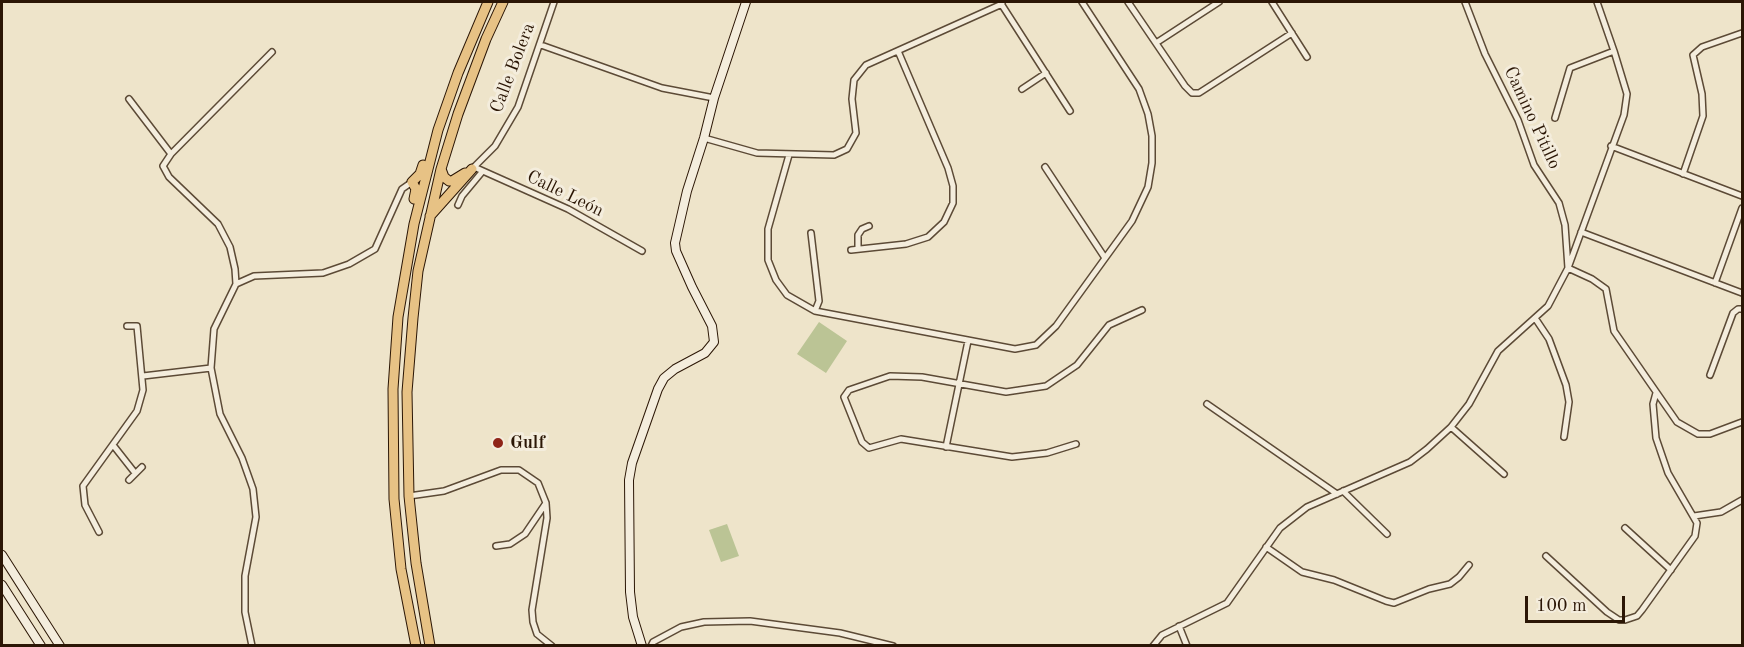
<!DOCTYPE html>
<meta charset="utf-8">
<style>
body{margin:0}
#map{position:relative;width:1744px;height:647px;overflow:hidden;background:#eee4ca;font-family:"Old Standard TT",serif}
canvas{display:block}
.frame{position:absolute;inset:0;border:3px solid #2b1605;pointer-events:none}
.scale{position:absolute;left:1525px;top:596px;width:100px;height:27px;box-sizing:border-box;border:3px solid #2b1605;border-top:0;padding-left:8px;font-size:18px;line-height:21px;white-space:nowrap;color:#2b1605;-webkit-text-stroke:4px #f4eddd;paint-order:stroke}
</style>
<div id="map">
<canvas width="1744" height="647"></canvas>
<div class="frame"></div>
<div class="scale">100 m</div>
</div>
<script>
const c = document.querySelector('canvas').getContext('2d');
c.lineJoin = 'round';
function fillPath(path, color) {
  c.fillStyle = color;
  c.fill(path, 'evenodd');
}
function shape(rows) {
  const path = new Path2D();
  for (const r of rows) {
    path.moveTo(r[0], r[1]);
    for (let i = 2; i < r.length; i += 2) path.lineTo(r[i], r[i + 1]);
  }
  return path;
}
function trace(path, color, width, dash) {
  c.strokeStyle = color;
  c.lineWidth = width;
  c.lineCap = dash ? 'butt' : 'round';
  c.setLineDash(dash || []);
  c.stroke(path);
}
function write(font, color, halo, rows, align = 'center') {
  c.font = font + ' "Old Standard TT",serif';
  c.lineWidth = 6;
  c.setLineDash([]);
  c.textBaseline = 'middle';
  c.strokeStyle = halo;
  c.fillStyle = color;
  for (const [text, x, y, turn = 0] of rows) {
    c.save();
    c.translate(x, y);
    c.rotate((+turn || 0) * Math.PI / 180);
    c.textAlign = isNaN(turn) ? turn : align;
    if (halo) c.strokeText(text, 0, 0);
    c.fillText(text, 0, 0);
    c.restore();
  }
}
fillPath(shape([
 [819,322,847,341,826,373,797,354],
 [727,524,739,556,721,562,709,530]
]), '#bbc495');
const street = shape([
 [1000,2,1070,111],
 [1128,2,1185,86,1192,93,1199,93,1292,33],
 [1272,2,1307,57],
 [1465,2,1485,54,1518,120,1534,165,1559,203,1565,225,1568,268,1592,279,1606,289,1614,331,1677,422,1698,434,1710,434,1742,422],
 [1156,43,1219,2],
 [541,45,662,88,714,98],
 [1022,89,1046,73],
 [129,99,171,154],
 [1555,118,1570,68,1614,51],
 [704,138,757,153,834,155,847,149,856,133,852,99,854,80,866,65,1002,4],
 [1611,146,1742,196],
 [789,155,768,229,768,260,776,280,787,295,815,311,1015,349,1036,345,1056,326,1132,221,1148,187,1152,163,1152,136,1148,114,1139,89,1082,2],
 [474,167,568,209,642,251],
 [1045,167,1105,258],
 [472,169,495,146,518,107,554,2],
 [1683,174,1703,116,1702,94,1693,55,1702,47,1742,33],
 [458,205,462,196,482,172],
 [1581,232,1742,293],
 [811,233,819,301,815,311],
 [858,249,858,235,862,229,869,226],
 [851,250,906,244,928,237,944,222,953,203,953,186,948,168,898,51],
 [1715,283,1742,208],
 [236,284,235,269,230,247,218,224,169,177,163,166,171,154,272,52],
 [1535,318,1549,339,1566,385,1569,402,1564,437],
 [1710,375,1733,313,1738,309,1742,309],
 [143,376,211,368],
 [1207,404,1337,494],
 [1451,427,1504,474],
 [1076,444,1047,453,1012,457,901,439,869,448,862,442,844,397,849,390,890,376,922,377,1006,392,1046,386,1077,365,1109,325,1142,310],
 [113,445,135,473],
 [946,447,968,341],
 [129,480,142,467],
 [1343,491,1387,534],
 [409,496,444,491,501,470,519,470,538,483,546,503,525,534,510,544,496,546],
 [546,503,547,518,532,610,533,622,537,634,552,646],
 [1694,516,1721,512,1742,500],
 [1625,528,1671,570],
 [99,532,85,505,83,486,137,411,143,390,137,326,127,326],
 [1266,547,1302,572,1334,580,1386,601,1394,603,1429,589,1450,584,1459,577,1469,565],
 [1546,556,1607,612,1619,620,1625,620,1637,616,1642,610,1695,536,1697,523,1668,473,1656,438,1653,404,1656,393],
 [1179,626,1187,646],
 [252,646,245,612,245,576,256,517,253,489,242,458,220,414,211,368,214,329,236,284,254,276,323,273,349,264,375,249,402,189,412,182],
 [651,646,653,642,681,627,704,622,750,621,840,633,893,646],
 [1153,646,1162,635,1227,603,1280,528,1307,507,1410,462,1427,449,1451,427,1469,404,1498,351,1548,306,1568,268,1624,115,1627,94,1614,51,1597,2]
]);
const secondary = shape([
 [2,555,60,646],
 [2,585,41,646],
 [642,646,633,617,630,592,629,480,632,463,658,389,664,378,675,369,705,353,714,342,712,326,692,287,676,251,675,243,687,191,704,138,714,98,746,2]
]);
const highway = shape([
 [441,169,444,177,449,181,452,181,465,173],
 [414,199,416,189,412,182,420,174,423,165],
 [430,216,472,169],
 [416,646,401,569,394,499,393,389,398,317,414,224,438,130,458,73,488,2],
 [430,646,416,563,409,496,407,392,413,318,418,271,441,169,458,114,486,39,503,2]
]);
trace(street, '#5c4a36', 8);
trace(secondary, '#2b1605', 10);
trace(highway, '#2b1605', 11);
trace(street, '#f4eddd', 5);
trace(secondary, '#f4eddd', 8);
trace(highway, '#e7c285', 9);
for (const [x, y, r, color] of [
 [498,443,6,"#8f2418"]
]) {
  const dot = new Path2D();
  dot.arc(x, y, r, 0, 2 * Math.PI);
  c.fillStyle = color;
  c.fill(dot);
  trace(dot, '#f4eddd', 2);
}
write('18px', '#2b1605', '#f4eddd', [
 ["Calle Bolera",513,68,-69],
 ["Camino Pitillo",1532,118,65],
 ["Calle León",565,194,26]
]);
write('bold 18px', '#2b1605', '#f4eddd', [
 ["Gulf",510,443]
], 'left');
</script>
